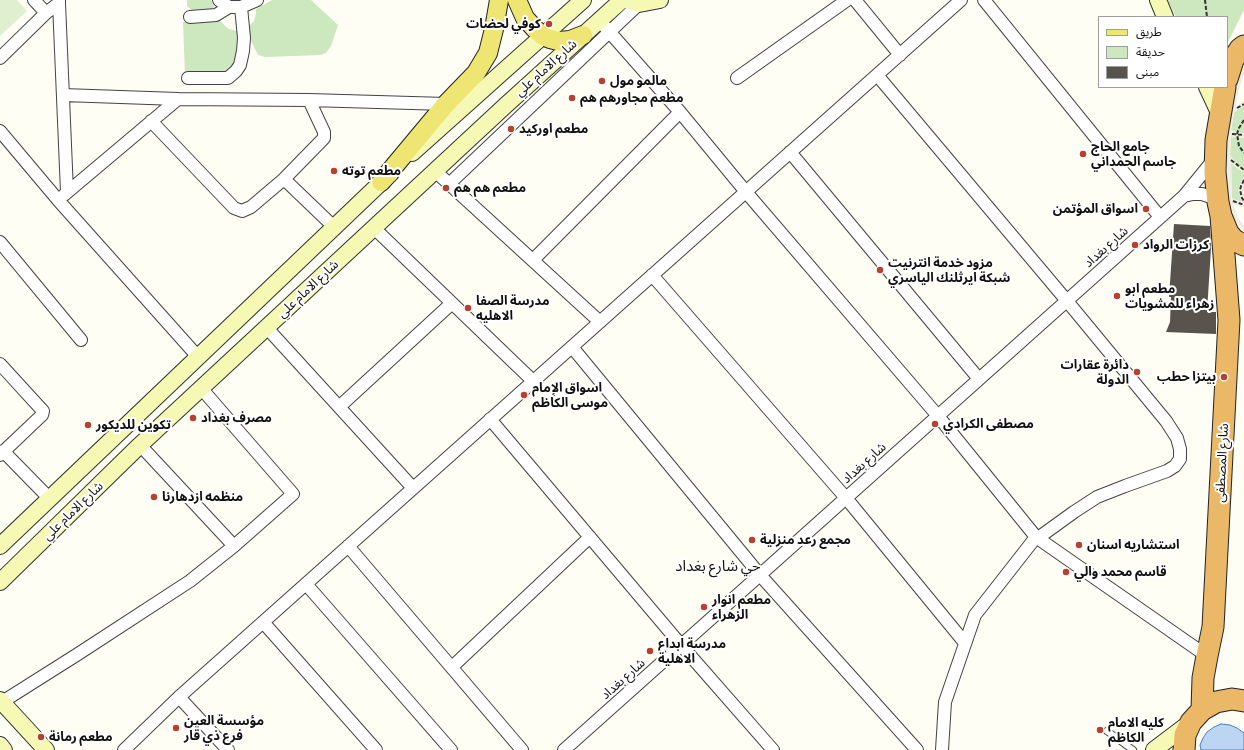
<!DOCTYPE html>
<meta charset="utf-8">
<style>
body{margin:0}
#map{position:relative;width:1244px;height:750px;overflow:hidden;background:#fefef4;font-family:"Crimson Pro","Noto Sans Arabic",serif}
canvas{display:block}
.legend{position:absolute;left:1098px;top:16px;width:130px;height:72px;box-sizing:border-box;background:#fff;border:1px solid #9f9f9f;margin:0;padding:5px 7px;list-style:none;font-size:12px;color:#101010}
.legend li{display:flex;align-items:center;gap:8px;height:20px}
.legend b{width:20px;border:1px solid #9f9f9f}
</style>
<div id="map">
<canvas width="1244" height="750"></canvas>
<ul class="legend">
<li><b style="height:5px;background:#efe573"></b>طريق</li>
<li><b style="height:11px;background:#cde7bf"></b>حديقة</li>
<li><b style="height:11px;background:#58534d"></b>مبنى</li>
</ul>
</div>
<script>
const c = document.querySelector('canvas').getContext('2d');
c.lineJoin = 'round';
function fillPath(path, color) {
  c.fillStyle = color;
  c.fill(path, 'evenodd');
}
function shape(rows) {
  const path = new Path2D();
  for (const r of rows) {
    path.moveTo(r[0], r[1]);
    for (let i = 2; i < r.length; i += 2) path.lineTo(r[i], r[i + 1]);
  }
  return path;
}
function trace(path, color, width, dash) {
  c.strokeStyle = color;
  c.lineWidth = width;
  c.lineCap = dash ? 'butt' : 'round';
  c.setLineDash(dash || []);
  c.stroke(path);
}
function write(font, color, halo, rows, align = 'center') {
  c.font = font + ' "Crimson Pro","Noto Sans Arabic",serif';
  c.lineWidth = 4;
  c.setLineDash([]);
  c.textBaseline = 'middle';
  c.strokeStyle = halo;
  c.fillStyle = color;
  for (const [text, x, y, turn = 0] of rows) {
    c.save();
    c.translate(x, y);
    c.rotate((+turn || 0) * Math.PI / 180);
    c.textAlign = isNaN(turn) ? turn : align;
    if (halo) c.strokeText(text, 0, 0);
    c.fillText(text, 0, 0);
    c.restore();
  }
}
fillPath(shape([
 [187,0,211,0,214,7,210,10,194,12,187,6],
 [272,0,311,0,338,25,331,46,326,53,320,55,265,57,258,55,250,39,248,27,254,21,256,14,256,9],
 [1167,0,1244,0,1244,10,1227,44,1227,17,1176,17],
 [219,19,225,26,229,29,237,31,239,38,238,61,226,74,185,75,183,22],
 [1244,105,1244,133,1235,132,1231,130,1234,112],
 [1231,137,1237,137,1244,138,1244,168,1238,165,1230,156],
 [1231,163,1238,169,1244,172,1244,178,1241,182,1243,202,1232,199]
]), '#cde7bf');
fillPath(shape([
 [0,0,17,0,27,11,0,36]
]), '#dfefd0');
fillPath(shape([
 [1244,66,1244,74,1239,89,1236,106,1244,101,1244,105,1234,113,1231,130,1238,133,1244,133,1244,138,1237,137,1231,138,1230,155,1238,165,1244,168,1244,172,1238,169,1231,163,1232,198,1242,202,1238,191,1239,186,1244,178,1244,207,1233,204,1239,220,1244,225,1244,230,1241,228,1235,219,1229,204,1227,176,1227,134,1233,99,1237,83]
]), '#efeee2');
const water = shape([
 [1221,724,1230,725,1237,728,1244,733,1244,750,1201,750,1200,745,1203,738,1207,732,1214,727,1221,724]
]);
fillPath(water, '#bcd5f2');
trace(water, '#477fc5', 1);
fillPath(shape([
 [1174,224,1210,226,1211,248,1207,312,1216,312,1216,334,1166,332,1170,322,1171,297,1169,297]
]), '#58534d');
const lane = shape([
 [1107,731,1133,750]
]);
const street = shape([
 [34,0,46,13],
 [219,0,229,7,241,7,257,0],
 [855,0,900,55],
 [984,0,1160,217],
 [59,3,67,192],
 [190,17,216,15,229,7],
 [599,20,680,112,746,192,938,416,1036,537,1207,656],
 [0,58,46,13,59,3,59,0],
 [877,75,1067,301,1166,421,1177,438,1180,449,1180,459,1175,466,1167,471,1125,486,1097,497,1074,512,1038,538],
 [188,78,228,78,236,71,240,65,243,51,244,38,241,7],
 [737,78,847,0],
 [63,95,178,99,309,100,446,104],
 [151,121,234,208,242,211,251,207,284,179,324,138,324,132,309,100],
 [0,131,58,200,199,358],
 [790,152,979,379],
 [435,171,600,322],
 [284,179,334,227],
 [449,184,639,4],
 [64,195,178,99],
 [1184,196,1193,194,1202,194,1211,197,1218,202],
 [374,228,533,381],
 [0,242,81,340],
 [533,260,680,112],
 [652,275,846,498,965,643],
 [267,328,413,488],
 [572,347,760,575,917,750],
 [0,364,43,411,42,415,0,455],
 [339,407,452,303],
 [490,419,681,645,773,750],
 [140,445,234,546],
 [3,451,50,499],
 [348,546,522,750],
 [306,584,451,750],
 [263,622,376,750],
 [452,667,590,537],
 [179,697,228,750],
 [2,702,78,654,190,581,234,546,293,494,201,388],
 [124,750,179,697,961,0],
 [564,750,1184,196,1215,158],
 [942,750,945,702,975,615,1036,537]
]);
const secondary = shape([
 [627,0,639,4,660,0],
 [1158,0,1165,17],
 [1207,87,1220,115],
 [412,153,583,0],
 [0,546,391,173],
 [0,582,140,445,506,105,622,0],
 [0,700,46,750],
 [0,745,4,750],
 [1154,750,1191,722]
]);
const primary = shape([
 [517,0,525,18,535,29,543,36,550,39,558,41,570,40,583,35],
 [381,182,446,104,476,73,488,53,494,29,499,0]
]);
const highway = shape([
 [1227,79,1233,60,1240,49,1244,46],
 [1225,87,1216,140,1215,172,1218,202,1221,216,1228,233,1234,240,1244,245],
 [1202,710,1203,678,1207,656,1213,627,1229,320,1221,216],
 [1184,750,1185,735,1191,722,1202,710,1216,702,1232,699,1244,701]
]);
trace(lane, '#434343', 8);
trace(street, '#434343', 14);
trace(secondary, '#323232', 18);
trace(primary, '#212121', 20);
trace(highway, '#212121', 23);
trace(shape([
 [1205,0,1207,17],
 [1237,108,1244,104],
 [1244,120,1239,128,1237,134,1239,146,1244,153],
 [1232,134,1244,135],
 [1231,160,1244,170],
 [1244,180,1241,186,1240,190,1242,198,1244,201],
 [1233,201,1244,205]
]), '#323232', 2, [4, 2]);
trace(lane, '#fff', 6);
trace(street, '#fff', 12);
trace(secondary, '#f6f9b4', 16);
trace(primary, '#efe573', 18);
trace(highway, '#eab866', 21);
for (const [x, y, r, color] of [
 [549,24,4,"#b84030"],
 [602,81,4,"#b84030"],
 [572,98,4,"#b84030"],
 [511,129,4,"#b84030"],
 [1083,154,4,"#b84030"],
 [334,171,4,"#b84030"],
 [446,188,4,"#b84030"],
 [1146,209,4,"#b84030"],
 [1135,245,4,"#b84030"],
 [880,270,4,"#b84030"],
 [1117,296,4,"#b84030"],
 [468,308,4,"#b84030"],
 [1137,372,4,"#b84030"],
 [1224,377,4,"#b84030"],
 [524,395,4,"#b84030"],
 [193,418,4,"#b84030"],
 [935,424,4,"#b84030"],
 [88,425,4,"#b84030"],
 [154,497,4,"#b84030"],
 [752,540,4,"#b84030"],
 [1079,545,4,"#b84030"],
 [1066,572,4,"#b84030"],
 [704,607,4,"#b84030"],
 [650,651,4,"#b84030"],
 [176,728,4,"#b84030"],
 [1100,730,4,"#b84030"],
 [41,737,4,"#b84030"]
]) {
  const dot = new Path2D();
  dot.arc(x, y, r, 0, 2 * Math.PI);
  c.fillStyle = color;
  c.fill(dot);
  trace(dot, '#fff', 1.5);
}
write('bold 13px', '#101010', '#fff', [
 ["كوفي لحضات",541,24,"right"],
 ["مالمو مول",610,81],
 ["مطعم مجاورهم هم",580,98],
 ["مطعم اوركيد",519,129],
 ["جامع الحاج",1091,147],
 ["جاسم الحمداني",1091,162],
 ["مطعم توته",342,171],
 ["مطعم هم هم",454,188],
 ["اسواق المؤتمن",1138,209,"right"],
 ["كرزات الرواد",1143,245],
 ["مزود خدمة انترنيت",888,263],
 ["شبكة ايرثلنك الياسري",888,278],
 ["مطعم ابو",1125,289],
 ["زهراء للمشويات",1125,304],
 ["مدرسة الصفا",476,301],
 ["الاهليه",476,316],
 ["دائرة عقارات",1129,365,"right"],
 ["الدولة",1129,380,"right"],
 ["بيتزا حطب",1216,377,"right"],
 ["اسواق الإمام",532,388],
 ["موسى الكاظم",532,403],
 ["مصرف بغداد",201,418],
 ["مصطفى الكرادي",943,424],
 ["تكوين للديكور",96,425],
 ["منظمه ازدهارنا",162,497],
 ["مجمع رعد منزلية",760,540],
 ["استشاريه اسنان",1087,545],
 ["قاسم محمد والي",1074,572],
 ["مطعم انوار",712,600],
 ["الزهراء",712,615],
 ["مدرسة ابداع",658,644],
 ["الاهلية",658,659],
 ["مؤسسة العين",184,721],
 ["فرع ذي قار",184,736],
 ["كليه الامام",1108,723],
 ["الكاظم",1108,738],
 ["مطعم رمانة",49,737]
], 'left');
write('13px', '#101010', '#fff', [
 ["شارع الامام علي",546,68,-42],
 ["شارع بغداد",1106,247,-42],
 ["شارع الامام علي",308,289,-43],
 ["شارع بغداد",864,463,-42],
 ["شارع المصطفى",1222,463,-87],
 ["شارع الامام علي",73,511,-44],
 ["شارع بغداد",623,679,-42]
]);
write('15px', '#101010', '#fff', [
 ["حي شارع بغداد",718,566]
]);
</script>
